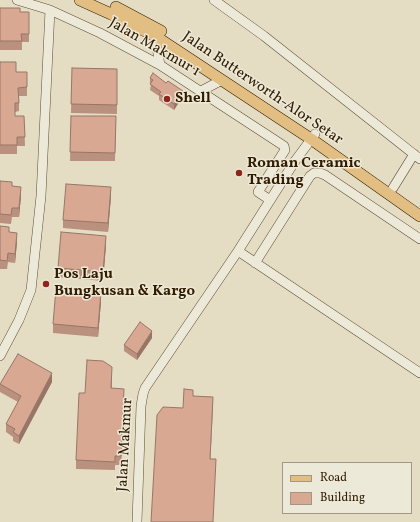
<!DOCTYPE html>
<style>
body{margin:0}
#map{position:relative;width:420px;height:522px;overflow:hidden;background:#e4ddc3;font-family:Vollkorn,serif}
canvas{display:block}
.legend{position:absolute;left:282px;top:462px;width:130px;height:52px;box-sizing:border-box;background:#ede9d8;border:1px solid #a29782;margin:0;padding:5px 7px;list-style:none;font-size:12px;color:#321c00}
.legend li{display:flex;align-items:center;gap:8px;height:20px}
.legend b{width:20px;border:1px solid #a29782}
</style>
<div id="map">
<canvas width="420" height="522"></canvas>
<ul class="legend">
<li><b style="height:5px;background:#e2be82"></b>Road</li>
<li><b style="height:11px;background:#d8a893"></b>Building</li>
</ul>
</div>
<script>
const c = document.querySelector('canvas').getContext('2d');
c.lineJoin = 'round';
function shape(rows) {
  const path = new Path2D();
  for (const r of rows) {
    path.moveTo(r[0], r[1]);
    for (let i = 2; i < r.length; i += 2) path.lineTo(r[i], r[i + 1]);
  }
  return path;
}
function trace(path, color, width, dash) {
  c.strokeStyle = color;
  c.lineWidth = width;
  c.lineCap = dash ? 'butt' : 'round';
  c.setLineDash(dash || []);
  c.stroke(path);
}
function fillPath(path, color) {
  c.fillStyle = color;
  c.fill(path, 'evenodd');
}
function write(font, color, halo, rows, align = 'center') {
  c.font = font + ' Vollkorn,serif';
  c.lineWidth = 3;
  c.setLineDash([]);
  c.textBaseline = 'middle';
  c.strokeStyle = halo;
  c.fillStyle = color;
  for (const [text, x, y, turn = 0] of rows) {
    c.save();
    c.translate(x, y);
    c.rotate((+turn || 0) * Math.PI / 180);
    c.textAlign = isNaN(turn) ? turn : align;
    if (halo) c.strokeText(text, 0, 0);
    c.fillText(text, 0, 0);
    c.restore();
  }
}
const minor = shape([
 [17,0,50,10,100,33,160,65,284,146,285,150,258,192,270,200],
 [214,0,264,36,420,159],
 [155,36,160,65],
 [201,91,222,80],
 [393,188,414,154],
 [238,251,420,373],
 [255,263,310,176,314,173,320,173,325,175,420,239],
 [0,356,19,320,31,290,41,196,50,10],
 [137,522,141,406,143,394,145,388,238,251,295,161,315,134]
]);
const major = shape([
 [80,0,111,14,155,36,311,139,420,216],
 [116,7,161,31]
]);
trace(minor, '#5e4c31', 10);
trace(major, '#321c00', 12);
trace(minor, '#ede9d8', 9);
trace(major, '#e2be82', 11);
fillPath(shape([
 [0,8,20,12,29,12,29,42,22,42,22,50,0,50],
 [0,62,16,72,27,72,27,96,19,96,19,111,15,112,15,116,24,116,25,146,17,146,17,154,0,154],
 [72,68,117,69,117,114,71,113],
 [150,78,183,96,174,110,159,100,159,96,150,90,151,84,150,84],
 [71,116,116,116,115,161,70,161],
 [0,181,12,187,21,196,19,217,12,217,11,224,0,223],
 [111,196,108,232,63,228,63,220],
 [0,226,9,232,17,242,15,263,8,262,7,269,0,269],
 [106,245,103,281,58,277,58,268],
 [101,301,98,337,53,333,53,324],
 [152,338,137,360,124,351,124,345],
 [112,376,112,388,124,397,121,465,115,465,115,470,76,469,76,460,85,393],
 [52,382,19,444,13,441,13,437,6,432,6,424,18,402,0,392,0,384]
]), '#ba907e');
fillPath(shape([
 [183,91,183,96,174,110,174,104],
 [21,187,21,196,19,217,19,208],
 [111,187,111,196,108,232,108,223],
 [17,233,17,242,15,263,15,254],
 [106,236,106,245,103,281,103,272],
 [101,292,101,301,98,337,98,328],
 [152,331,152,338,137,360,137,354],
 [52,373,52,382,19,444,19,436],
 [124,389,124,397,121,465,121,456],
 [213,397,213,406,210,468,210,459]
]), '#977667');
const building = shape([
 [0,8,20,8,20,12,29,12,29,34,21,34,22,41,0,41,0,8],
 [0,62,16,62,16,72,27,72,27,87,18,88,19,103,15,103,15,116,24,116,25,137,17,137,17,145,0,145,0,62],
 [72,68,117,69,117,105,71,104,72,68],
 [153,73,166,83,168,81,183,91,174,104,159,94,161,92,150,84,153,80,150,78,153,73],
 [71,116,116,116,115,153,70,152,71,116],
 [0,181,12,182,12,186,21,187,19,208,12,208,11,215,0,214,0,181],
 [66,184,111,187,108,223,63,220,66,184],
 [0,226,9,227,9,232,17,233,15,254,8,253,7,261,0,260,0,226],
 [61,232,106,236,103,272,58,268,61,232],
 [56,288,101,292,98,328,53,324,56,288],
 [140,322,152,331,137,354,124,345,140,322],
 [18,354,52,373,19,436,13,432,15,429,6,424,21,396,0,384,18,354],
 [87,360,103,361,112,367,111,388,124,389,121,456,115,456,115,462,76,460,79,393,85,393,87,360],
 [184,389,193,390,193,396,213,397,210,459,216,459,213,522,151,522,157,415,163,407,183,408,184,389]
]);
fillPath(building, '#d8a893');
trace(building, '#977667', 1);
for (const [x, y, r, color] of [
 [167,99,4,"#8f2418"],
 [239,173,4,"#8f2418"],
 [46,284,4,"#8f2418"]
]) {
  const dot = new Path2D();
  dot.arc(x, y, r, 0, 2 * Math.PI);
  c.fillStyle = color;
  c.fill(dot);
  trace(dot, '#ede9d8', 1.5);
}
write('15px', '#321c00', '#ede9d8', [
 ["Jalan Makmur 1",154,48,30],
 ["Jalan Butterworth-Alor Setar",262,89,34],
 ["Jalan Makmur",126,445,-87]
]);
write('bold 15px', '#321c00', '#ede9d8', [
 ["Shell",175,99],
 ["Roman Ceramic",247,164],
 ["Trading",247,181],
 ["Pos Laju",54,275],
 ["Bungkusan & Kargo",54,292]
], 'left');
</script>
